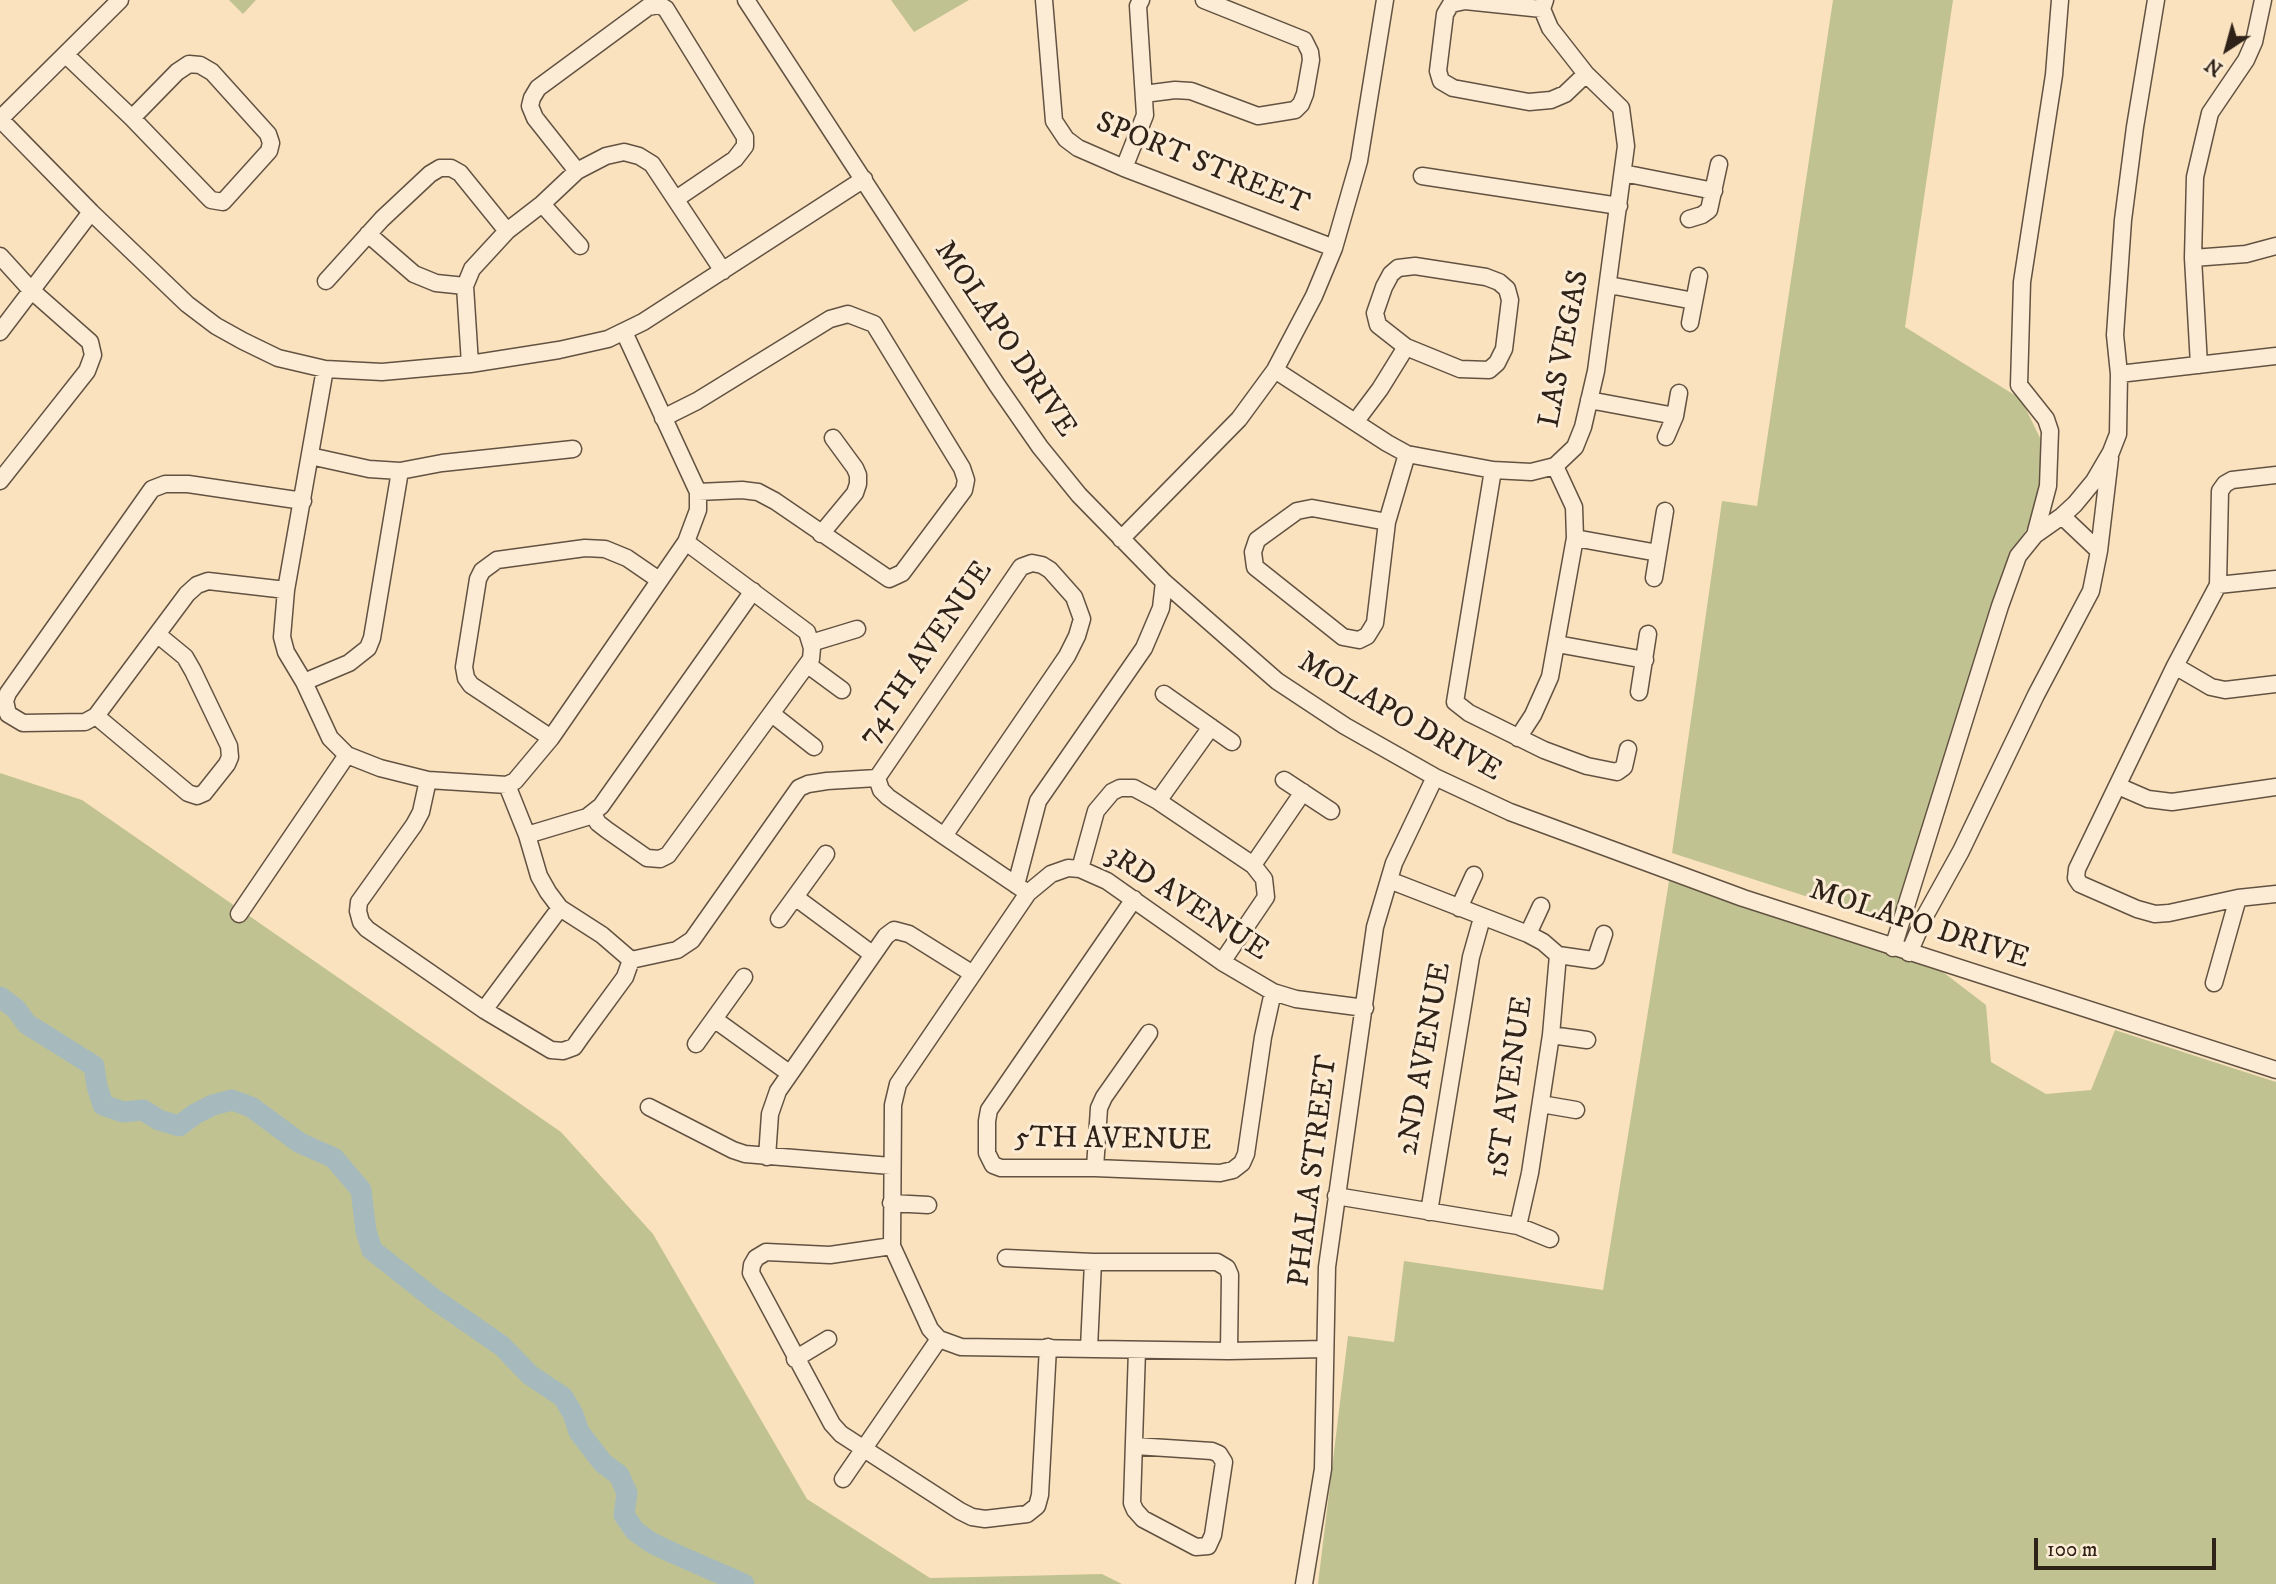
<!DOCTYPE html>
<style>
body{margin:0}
#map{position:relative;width:2276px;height:1584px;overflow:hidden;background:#fbe2bf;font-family:"IM FELL DW Pica",serif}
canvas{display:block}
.north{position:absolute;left:2192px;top:14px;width:70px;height:70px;-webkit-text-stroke:5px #fcecd5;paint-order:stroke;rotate:216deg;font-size:19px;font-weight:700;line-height:28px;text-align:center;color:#2f2218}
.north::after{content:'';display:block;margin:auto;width:24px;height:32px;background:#2f2218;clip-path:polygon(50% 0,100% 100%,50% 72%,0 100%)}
.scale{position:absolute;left:2034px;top:1538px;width:182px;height:32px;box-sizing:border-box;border:4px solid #2f2218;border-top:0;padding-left:9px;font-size:21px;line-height:24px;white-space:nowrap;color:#2f2218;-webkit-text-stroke:5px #fcecd5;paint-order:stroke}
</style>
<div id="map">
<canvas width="2276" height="1584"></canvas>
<div class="north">N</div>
<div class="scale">100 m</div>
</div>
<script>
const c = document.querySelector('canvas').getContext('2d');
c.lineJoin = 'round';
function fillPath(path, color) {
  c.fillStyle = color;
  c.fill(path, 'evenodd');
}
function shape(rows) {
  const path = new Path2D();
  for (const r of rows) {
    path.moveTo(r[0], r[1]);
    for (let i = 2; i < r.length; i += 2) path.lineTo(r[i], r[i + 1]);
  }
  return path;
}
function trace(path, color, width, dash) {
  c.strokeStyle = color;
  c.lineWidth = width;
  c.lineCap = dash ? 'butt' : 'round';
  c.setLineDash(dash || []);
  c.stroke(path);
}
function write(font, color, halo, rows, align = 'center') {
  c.font = font + ' "IM FELL DW Pica",serif';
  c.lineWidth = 6;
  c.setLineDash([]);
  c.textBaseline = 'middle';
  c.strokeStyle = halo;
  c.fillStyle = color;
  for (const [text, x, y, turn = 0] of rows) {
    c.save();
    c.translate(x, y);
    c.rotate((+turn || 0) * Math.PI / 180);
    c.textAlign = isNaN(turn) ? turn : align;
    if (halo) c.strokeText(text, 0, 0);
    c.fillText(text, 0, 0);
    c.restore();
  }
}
fillPath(shape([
 [229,0,256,0,243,14],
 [891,0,969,0,914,32],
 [1833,0,1953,0,1905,327,2021,399,2043,444,2037,512,2007,561,1898,926,1672,853,1722,501,1757,506],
 [0,773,82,800,561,1132,653,1234,807,1499,930,1578,1102,1574,1122,1584,0,1584],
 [1669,881,1939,969,1986,1005,1991,1062,2046,1094,2091,1090,2115,1030,2276,1082,2276,1584,1318,1584,1348,1336,1394,1342,1404,1261,1603,1290]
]), '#c0c391');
trace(shape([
 [0,997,16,1009,27,1024,94,1066,97,1086,103,1105,123,1112,143,1110,159,1120,179,1126,195,1114,213,1105,232,1100,251,1107,300,1143,334,1158,361,1190,366,1231,372,1250,434,1299,502,1346,530,1375,563,1397,573,1414,579,1432,603,1463,619,1475,627,1493,624,1515,635,1531,652,1543,673,1553,744,1584]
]), '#a6babe', 21);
const minor = shape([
 [746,0,997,385,1040,447,1079,495,1164,582,1277,681,1345,726,1435,777,1510,812,1743,898,2276,1070],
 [1044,0,1054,121,1066,139,1078,148,1124,168,1334,248],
 [1542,9,1465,1,1451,4,1445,14,1438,71,1441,81,1453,88,1529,102,1551,100,1565,94,1586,74],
 [66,55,132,118,211,200,223,202,269,151,271,143,268,134,212,72,200,65,189,64,177,72,132,118],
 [1144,94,1175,90,1191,91,1258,116,1295,110,1301,104,1305,94,1311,60,1310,52,1304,40,1204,0],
 [0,119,91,212,187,304,216,326,243,341,278,358,325,369,382,372,470,364,559,350,608,339,643,322,864,179],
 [0,119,120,0],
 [1124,168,1145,115,1138,6,1141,0],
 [577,171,535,118,530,106,532,98,538,88,648,7,660,5,666,9,745,137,745,146,735,159,676,199],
 [1623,173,1714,191],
 [1422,176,1619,206],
 [542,204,580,246],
 [1689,219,1702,215,1709,210,1719,164],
 [368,234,414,274,436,283,465,286],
 [0,256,31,290,90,342,93,355,87,371,0,481],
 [2193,258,2246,254,2276,246],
 [326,281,382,219,430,174,440,168,451,168,460,173,507,231],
 [1609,285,1694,301],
 [1690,323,1699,276],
 [0,332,91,212],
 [470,364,465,286,472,269,507,231,542,204,577,171,606,156,624,152,639,156,652,164,723,271],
 [2199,365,2193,258,2195,177,2210,113,2246,60,2254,42,2263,0],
 [325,369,286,590,282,637,286,652,304,682,330,738,347,755,380,768,428,780,507,785,515,781,551,738,686,542,698,510,698,492,624,332],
 [1275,370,1387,443,1407,454,1493,470,1531,472,1555,466,1575,447,1583,427,1596,371,1626,146,1621,108,1586,74,1550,28,1542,9,1545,0],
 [2119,374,2276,356],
 [1589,400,1675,416,1666,437],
 [1675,416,1679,393],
 [663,418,697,401,830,319,848,314,874,324,962,468,966,480,964,490,902,573,889,579,775,501,758,492,742,490,698,492],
 [1356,421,1380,389,1406,347,1460,369,1489,370,1497,363,1504,349,1510,300,1507,289,1499,282,1486,277,1415,266,1398,268,1391,274,1384,287,1375,313,1378,325,1406,347],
 [310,456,369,469,400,471,442,463,573,449],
 [1493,470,1455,702,1469,713,1544,750,1587,766,1617,772,1624,767,1628,749],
 [2276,475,2232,480,2225,484,2220,491,2218,585,2175,666,2077,869,2076,878,2080,884,2137,909,2155,914,2169,913,2238,898,2276,894],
 [2062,516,2099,551],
 [1387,522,1312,508,1297,511,1257,540,1253,552,1255,567,1343,637,1359,640,1367,636,1375,623,1387,522,1407,454],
 [821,534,855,493,858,484,858,475,855,468,833,438],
 [2035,535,2048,486,2050,431,2046,419,2019,385,2022,282,2054,75,2060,0],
 [1575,538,1658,553],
 [1121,539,1239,419,1275,370,1314,296,1334,248,1359,161,1385,0],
 [1654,578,1665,511],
 [2218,585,2276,579],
 [286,590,208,581,197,585,187,594,96,716,85,722,23,723,8,714,5,701,8,693,152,489,165,484,188,484,303,501],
 [811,643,857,629],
 [1557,644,1645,660],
 [808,665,842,690],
 [2175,666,2211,687,2225,690,2276,684],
 [304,682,349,663,368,648,372,638,400,471],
 [1639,692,1648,634],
 [1164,694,1232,742],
 [772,714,814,747],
 [96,716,188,793,197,796,204,793,227,764,230,757,229,746,193,671,185,657,157,634],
 [551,738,471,685,466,678,464,667,478,579,482,571,497,560,585,548,605,549,627,558,659,580],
 [1518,738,1533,715,1550,677,1575,538,1574,507,1555,466],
 [428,780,421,812,414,825,359,902,358,911,361,922,367,929,484,1010,551,1050,563,1051,574,1047,581,1037,625,977,631,960,602,935,560,908,548,892,539,876,527,835,507,785],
 [1284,780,1331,811],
 [2118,786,2148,799,2172,802,2276,787],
 [1158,801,1211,727],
 [593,814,598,823,607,830,647,858,660,859,668,855,811,659,812,648,807,632,686,542],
 [527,835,587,817,601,806,753,591],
 [944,836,1067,656,1077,636,1082,619,1074,597,1050,570,1042,565,1032,563,1021,567,877,778,881,790,888,797,944,836,1028,893],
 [1253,865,1303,792],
 [1080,869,1096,811,1112,792,1120,788,1134,788,1158,801,1253,865,1264,879,1266,897,1222,962],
 [1389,880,1528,934,1543,942,1558,955,1593,960,1596,958,1604,934],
 [1016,885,1038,801,1144,648,1161,608,1164,582],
 [795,897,872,954],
 [1134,899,989,1110,987,1121,987,1153,993,1165,1001,1168,1095,1168,1220,1173,1233,1170,1242,1163,1246,1154,1263,1037,1273,992],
 [1459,908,1474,875],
 [239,914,347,755],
 [779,919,826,854],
 [1528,934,1541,906],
 [1893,948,2000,606,2018,556,2035,535,2062,516,2075,504,2094,481,2111,452,2118,434,2119,374,2115,335,2123,220,2135,127,2156,0],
 [1909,953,1925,916,1961,851,2036,695,2091,591,2099,551,2110,458],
 [631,960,677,950,692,940,799,788,808,784,827,781,877,778],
 [2214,983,2238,898],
 [484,1010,560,908],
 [714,1019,789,1073],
 [1551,1035,1587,1040],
 [696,1044,744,977],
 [1541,1104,1576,1110],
 [649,1107,733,1150,745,1154,891,1166],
 [767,1157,770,1114,778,1091,886,936,894,930,909,934,973,974],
 [1095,1168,1099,1108,1104,1097,1149,1033],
 [1336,1196,1518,1226,1550,1239],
 [891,1203,928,1205],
 [1429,1212,1471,957,1482,918],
 [1518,1226,1530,1173,1551,1035,1558,955],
 [892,1246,830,1255,766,1252,756,1258,752,1265,751,1273,832,1424,841,1434,960,1511,972,1517,985,1519,1027,1514,1037,1506,1040,1495,1048,1347],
 [1006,1258,1093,1262,1217,1262,1227,1268,1230,1275,1229,1351],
 [1089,1348,1093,1262],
 [1325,1349,1229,1351,961,1347,939,1339,930,1329,892,1246,893,1105,898,1084,1028,893,1051,874,1068,868,1080,869,1107,881,1222,962,1273,992,1296,999,1365,1008],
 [795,1359,828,1339],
 [1135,1446,1212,1451,1219,1454,1224,1462,1213,1535,1208,1546,1196,1547,1143,1519,1135,1510,1132,1503,1137,1350],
 [843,1479,939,1339],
 [1304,1584,1323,1469,1327,1267,1375,927,1394,863,1435,777]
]);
trace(minor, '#625242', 19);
trace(minor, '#fcecd5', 16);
write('30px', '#2f2218', '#fcecd5', [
 ["SPORT STREET",1202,165,22],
 ["MOLAPO DRIVE",1004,340,56],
 ["LAS VEGAS",1566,349,-79],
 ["74TH AVENUE",927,654,-56],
 ["MOLAPO DRIVE",1399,718,30],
 ["3RD AVENUE",1186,904,33],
 ["MOLAPO DRIVE",1919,926,18],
 ["2ND AVENUE",1426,1059,-80],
 ["1ST AVENUE",1512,1087,-82],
 ["5TH AVENUE",1113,1141,1],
 ["PHALA STREET",1315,1171,-83]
]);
</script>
